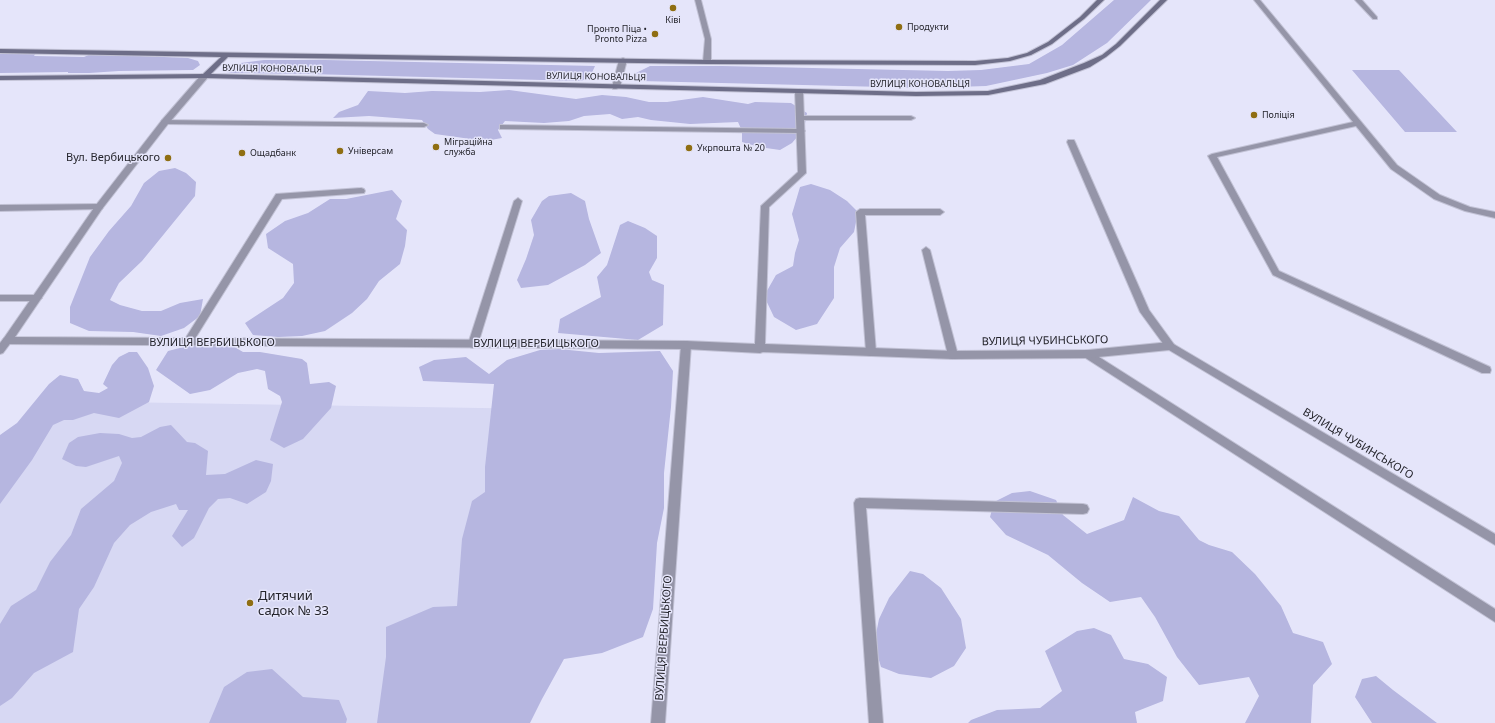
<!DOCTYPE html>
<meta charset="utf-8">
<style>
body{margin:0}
canvas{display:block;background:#e5e5fa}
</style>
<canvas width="1495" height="723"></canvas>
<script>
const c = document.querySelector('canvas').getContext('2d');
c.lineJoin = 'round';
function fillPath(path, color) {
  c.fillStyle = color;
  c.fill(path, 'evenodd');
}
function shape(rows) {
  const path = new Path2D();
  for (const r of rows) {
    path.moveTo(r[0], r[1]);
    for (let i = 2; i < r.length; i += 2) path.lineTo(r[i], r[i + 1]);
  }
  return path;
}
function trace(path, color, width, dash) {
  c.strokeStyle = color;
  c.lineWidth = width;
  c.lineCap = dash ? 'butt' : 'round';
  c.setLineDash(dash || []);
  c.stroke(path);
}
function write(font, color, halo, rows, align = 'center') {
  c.font = font + ' "Noto Sans",sans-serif';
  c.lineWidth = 3;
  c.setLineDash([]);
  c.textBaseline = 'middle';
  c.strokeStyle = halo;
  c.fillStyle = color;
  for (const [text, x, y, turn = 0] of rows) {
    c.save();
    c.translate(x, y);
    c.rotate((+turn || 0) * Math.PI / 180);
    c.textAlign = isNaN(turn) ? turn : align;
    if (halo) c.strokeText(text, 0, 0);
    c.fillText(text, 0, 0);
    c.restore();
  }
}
fillPath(shape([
 [56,401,542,409,474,723,0,723,0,484]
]), '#d7d8f3');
fillPath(shape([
 [1114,0,1151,0,1107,43,1073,65,1047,73,986,86,925,88,640,81,634,79,636,73,650,66,722,66,948,71,981,70,1029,64,1062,45],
 [0,52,36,53,34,56,84,57,91,54,188,58,198,61,200,65,193,70,119,71,89,73,68,73,68,72,0,73],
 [264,60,325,60,595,66,590,77,581,81,309,74,234,73,226,72,225,69,233,64],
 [1352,70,1399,70,1457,132,1405,132],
 [509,90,576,99,602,95,626,97,649,102,667,102,703,97,748,104,755,102,791,103,807,113,804,129,792,143,780,150,759,147,742,142,742,131,738,122,690,124,651,120,638,117,622,119,610,114,584,116,569,121,544,123,505,121,498,130,502,138,485,141,435,134,428,129,422,120,369,116,333,118,339,112,358,105,368,91,405,93,432,91,480,92],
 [175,168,186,173,196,182,195,196,142,261,119,283,110,300,120,305,142,311,161,311,180,303,203,299,200,316,184,328,161,336,133,332,89,331,70,323,70,307,90,257,109,231,131,206,144,183,159,171],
 [811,184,830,190,847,201,858,212,854,232,840,248,834,267,834,298,817,324,796,330,774,317,764,296,776,275,793,266,795,253,799,240,792,214,800,187],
 [392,190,402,201,396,219,407,230,405,246,400,264,379,281,367,299,352,313,325,331,302,336,278,337,253,335,245,323,283,298,294,283,293,264,268,248,266,234,285,221,308,213,330,199,346,199],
 [571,193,585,201,589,219,601,253,585,265,548,285,521,288,517,280,526,259,534,235,531,220,542,201,549,196],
 [628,221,645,228,657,236,657,258,649,272,652,280,664,285,663,325,638,340,558,333,560,319,601,297,597,277,607,265,620,225],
 [211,340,226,342,243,352,260,352,302,359,307,363,310,384,329,382,336,386,331,408,303,439,284,448,270,440,282,402,280,396,268,389,265,371,257,369,238,373,210,390,190,394,156,370,168,351],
 [559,349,599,353,660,351,673,371,671,407,664,473,664,508,657,543,653,609,643,637,602,653,564,659,542,699,530,723,377,723,386,657,386,627,433,607,457,606,462,539,472,501,485,492,485,467,494,384,423,381,419,367,434,360,466,357,489,374,507,360,540,350],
 [129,352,137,352,148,368,154,386,149,402,119,418,94,413,73,420,64,420,53,425,32,460,0,504,0,435,17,423,49,384,60,375,78,379,84,391,99,393,108,388,103,384,112,365,119,357],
 [171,425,187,442,195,443,208,451,206,475,225,474,256,460,273,464,271,481,266,492,247,504,230,498,218,499,209,508,194,538,182,547,172,536,188,510,179,510,176,504,151,512,130,525,114,543,94,587,79,609,73,652,34,673,12,698,0,706,0,624,11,606,36,590,50,562,71,535,81,509,114,481,122,463,119,456,86,467,76,466,62,459,69,443,78,437,100,433,119,434,132,438,141,437,160,427],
 [1030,491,1056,500,1063,515,1087,534,1124,520,1133,497,1159,511,1179,516,1199,540,1209,545,1232,552,1255,574,1281,606,1293,633,1323,642,1332,664,1313,685,1311,723,1245,723,1259,696,1249,677,1199,685,1177,657,1155,617,1141,597,1110,602,1082,583,1048,555,1006,535,990,517,994,502,1012,493],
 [910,571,923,574,941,588,961,619,966,648,954,666,931,678,899,674,881,667,874,644,879,619,889,598],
 [1094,628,1111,635,1124,659,1148,664,1167,677,1163,701,1135,712,1137,723,968,723,971,720,997,710,1040,708,1062,691,1045,651,1077,631],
 [272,669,303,697,339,700,347,719,346,723,209,723,224,687,247,672],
 [1376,676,1393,690,1437,723,1372,723,1355,697,1362,679]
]), '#b6b6e0');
const lane = shape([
 [695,0,701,0,711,39,711,62,707,64,703,62,705,39,695,0],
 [1254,0,1260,0,1397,165,1440,195,1470,207,1495,212,1495,218,1465,211,1434,199,1391,169,1356,126,1217,157,1279,271,1490,367,1491,370,1490,373,1482,373,1273,275,1208,156,1212,154,1353,122,1254,0],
 [1355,0,1362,0,1377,17,1377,19,1373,19,1355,0],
 [623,58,627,60,620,87,616,89,613,89,612,87,619,60,623,58],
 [797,116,911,116,915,118,911,120,800,120,796,118,797,116],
 [162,120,424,123,428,125,424,127,165,124,161,122,162,120],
 [500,125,801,129,805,131,801,133,503,129,500,129,500,125],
 [1068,140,1074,140,1075,142,1149,310,1173,343,1175,346,1173,349,1167,349,1140,312,1067,142,1068,140],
 [361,188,364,189,365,191,364,193,282,199,191,345,185,345,183,342,185,339,276,194,361,188],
 [518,198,522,201,478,344,476,347,473,348,470,347,468,344,514,201,518,198],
 [99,204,103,207,102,209,0,211,0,205,99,204],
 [860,209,940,209,944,212,940,215,865,215,876,352,875,355,871,356,867,355,866,352,856,212,860,209],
 [926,247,930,250,958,355,957,358,953,359,949,358,948,355,922,250,926,247],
 [0,295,37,295,42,298,37,301,0,301,0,295],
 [7,337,10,338,12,341,3,353,0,354,0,343,4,338,7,337],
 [686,341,689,342,691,345,665,723,651,723,681,345,683,342,686,341],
 [1088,350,1495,609,1495,622,1084,357,1083,354,1084,351,1088,350],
 [860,498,1083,504,1087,505,1089,509,1087,513,1083,514,866,508,883,723,869,723,854,503,856,499,860,498]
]);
const street = shape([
 [202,74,205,74,209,76,168,124,102,209,15,337,686,341,755,344,761,206,798,172,795,91,799,89,803,91,806,173,769,207,765,344,953,351,1088,350,1170,342,1495,534,1495,545,1169,350,1088,358,953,359,763,352,760,353,686,349,4,344,2,341,4,338,96,205,162,120,202,74]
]);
const secondary = shape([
 [1097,0,1104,0,1084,19,1052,44,1031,55,1010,61,975,65,707,64,228,57,211,74,916,92,988,91,1040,80,1084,63,1102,55,1116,44,1160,0,1167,0,1120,46,1106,57,1090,67,1045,84,988,95,916,96,205,78,0,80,0,76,203,74,221,57,0,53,0,49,707,60,975,61,1008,58,1027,53,1048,42,1080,17,1097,0]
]);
trace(lane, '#c2c2d5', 2);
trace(street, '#c2c2d5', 2);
trace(secondary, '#c2c2d5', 2);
fillPath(lane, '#9595a8');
fillPath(street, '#9595a8');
fillPath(secondary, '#6e6e88');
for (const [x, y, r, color] of [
 [673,8,4,"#8f6e12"],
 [899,27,4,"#8f6e12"],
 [655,34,4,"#8f6e12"],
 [1254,115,4,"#8f6e12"],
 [436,147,4,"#8f6e12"],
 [689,148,4,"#8f6e12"],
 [340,151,4,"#8f6e12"],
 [242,153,4,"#8f6e12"],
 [168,158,4,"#8f6e12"],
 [250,603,4,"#8f6e12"]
]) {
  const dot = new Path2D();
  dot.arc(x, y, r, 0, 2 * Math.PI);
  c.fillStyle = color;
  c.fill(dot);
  trace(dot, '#e5e5fa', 1.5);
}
write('9px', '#25252c', '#e5e5fa', [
 ["Ківі",673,20,"center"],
 ["Продукти",907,27],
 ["Пронто Піца •",647,29,"right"],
 ["Pronto Pizza",647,39,"right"],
 ["Поліція",1262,115],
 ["Міграційна",444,142],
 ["служба",444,152],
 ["Укрпошта № 20",697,148],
 ["Універсам",348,151],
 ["Ощадбанк",250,153]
], 'left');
write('9px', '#25252c', '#e5e5fa', [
 ["ВУЛИЦЯ КОНОВАЛЬЦЯ",272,69,1],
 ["ВУЛИЦЯ КОНОВАЛЬЦЯ",596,77,1],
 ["ВУЛИЦЯ КОНОВАЛЬЦЯ",920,84]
]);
write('11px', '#25252c', '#e5e5fa', [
 ["Вул. Вербицького",160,158]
], 'right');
write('11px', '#25252c', '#e5e5fa', [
 ["ВУЛИЦЯ ЧУБИНСЬКОГО",1045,341,-1],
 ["ВУЛИЦЯ ВЕРБИЦЬКОГО",212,343],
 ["ВУЛИЦЯ ВЕРБИЦЬКОГО",536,344],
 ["ВУЛИЦЯ ЧУБИНСЬКОГО",1358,444,31],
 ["ВУЛИЦЯ ВЕРБИЦЬКОГО",664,638,-86]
]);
write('13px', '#25252c', '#e5e5fa', [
 ["Дитячий",258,596],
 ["садок № 33",258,611]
], 'left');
</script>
